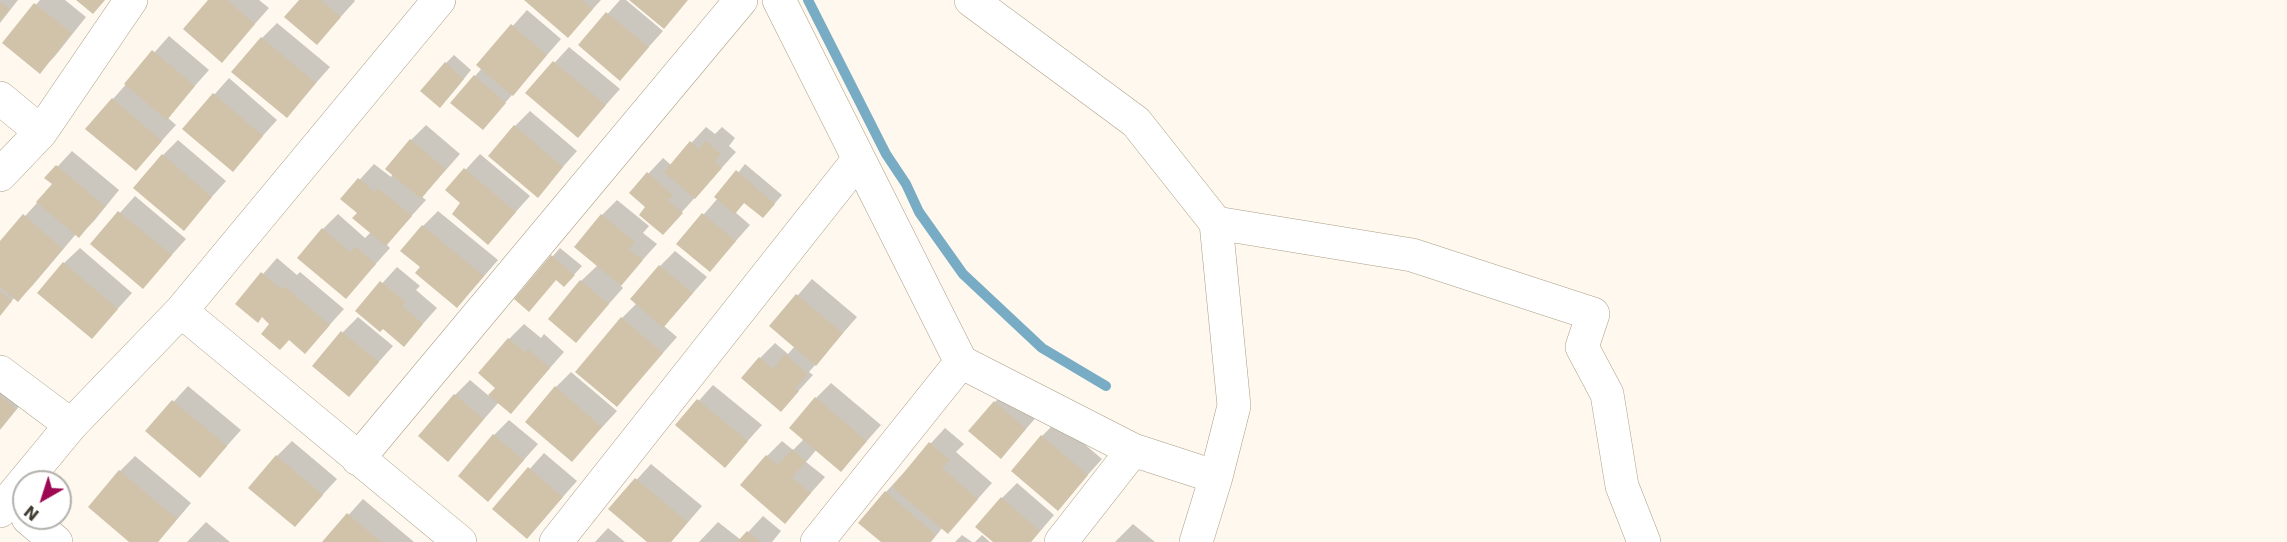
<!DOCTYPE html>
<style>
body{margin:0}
#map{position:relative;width:2287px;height:542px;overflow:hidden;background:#fef8ee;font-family:"DejaVu Sans",sans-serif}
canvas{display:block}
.north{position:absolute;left:12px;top:470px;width:60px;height:60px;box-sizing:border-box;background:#fff;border:2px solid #b3b1ad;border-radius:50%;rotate:219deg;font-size:16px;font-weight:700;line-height:24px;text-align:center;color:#413b31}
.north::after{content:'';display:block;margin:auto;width:21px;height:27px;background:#9d0853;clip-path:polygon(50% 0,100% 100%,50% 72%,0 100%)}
</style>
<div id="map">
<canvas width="2287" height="542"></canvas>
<div class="north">N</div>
</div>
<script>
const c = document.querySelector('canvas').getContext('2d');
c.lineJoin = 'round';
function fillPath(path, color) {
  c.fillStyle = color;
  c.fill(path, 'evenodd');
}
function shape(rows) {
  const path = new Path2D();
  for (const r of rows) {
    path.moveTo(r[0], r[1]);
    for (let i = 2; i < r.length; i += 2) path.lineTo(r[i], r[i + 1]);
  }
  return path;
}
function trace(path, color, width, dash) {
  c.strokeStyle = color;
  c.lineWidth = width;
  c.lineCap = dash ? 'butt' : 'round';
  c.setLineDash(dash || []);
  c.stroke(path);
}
fillPath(shape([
 [0,0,18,0,0,23],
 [40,0,65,0,86,17,55,56,40,71,4,43],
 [210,0,259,0,269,8,222,61],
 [301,0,354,0,355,1,317,43],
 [526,0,601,0,568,36],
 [620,0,626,0,663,31,620,79,580,45],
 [527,10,561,39,483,128,452,103,482,68,478,65],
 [277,23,330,67,287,116,262,38],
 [169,36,209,70,167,117,176,125,136,169,113,99],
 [569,47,620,89,578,136,527,93],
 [454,55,471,70,448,98,446,63],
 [229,78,277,120,232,170,184,129],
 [530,111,577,151,537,196,515,126],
 [426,125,460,154,422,197,426,200,386,244,390,248,346,297,323,229,338,214,365,238,371,232,359,212,342,199,374,164,391,177,411,140],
 [706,127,715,134,722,127,735,138,729,146,736,152,663,233,648,207,648,174,663,158,671,165],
 [178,140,226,181,183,229,163,155],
 [72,151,119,190,94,221,79,236,76,234,33,285,18,300,15,297,0,314,0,244,54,184,47,178],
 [480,154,530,196,488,243,462,203,447,190],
 [745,164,782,195,770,209,745,202,735,212,750,225,710,270,678,244,718,198],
 [135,196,186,239,143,287,92,244],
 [617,200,649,226,643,233,657,244,620,285,623,288,576,341,581,281,598,265,602,215],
 [438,211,498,260,472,290,422,267,423,226],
 [80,248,132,293,92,337,64,263],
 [560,248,582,266,572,277,557,278,516,298],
 [675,251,707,277,664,326,677,337,617,405,622,318,637,303,660,266],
 [277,258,297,275,300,272,344,309,305,352,263,316,237,304],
 [397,267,420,286,416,290,437,308,404,345,383,327,357,311],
 [812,279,857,317,809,372,813,375,781,410,760,358,775,343,788,354,795,346,771,326],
 [358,317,393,346,349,395,343,332],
 [524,324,541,338,544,334,564,352,511,412,499,402,448,460,455,395,470,380,489,396,497,388,509,339],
 [0,369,30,393,0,430],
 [571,372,617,411,572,460,556,387],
 [831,383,881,425,841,470,817,449,806,462,825,477,785,522,767,456,782,441,793,450,804,439,816,398],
 [713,385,762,425,725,466,677,425],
 [188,386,241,430,200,476,147,431],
 [1010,387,1040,413,1001,457,995,402],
 [509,420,538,444,488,500,494,435],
 [1057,421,1102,459,1058,508,1042,436],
 [945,428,964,444,956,452,992,483,948,532,943,527,931,542,883,542,886,492],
 [292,441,337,479,295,525,277,456],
 [544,453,577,481,527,537,494,509],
 [135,456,191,503,158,542,131,542,120,471],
 [651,464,702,506,671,542,650,542,610,509],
 [1017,483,1054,515,1031,542,995,542,1002,498],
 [363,499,414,542,324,542],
 [763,516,781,531,772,542,699,542,718,522,741,540],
 [206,522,230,542,187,542],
 [1133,524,1155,542,1115,542],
 [608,528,625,542,595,542],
 [962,535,972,542,955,542],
 [982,535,990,542,975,542]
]), '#0003');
trace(shape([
 [808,0,886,154,906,184,919,212,963,274,1042,348,1106,386]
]), '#77acc4', 10);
fillPath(shape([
 [76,0,105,0,93,14],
 [208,0,227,0,255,24,222,63,183,29],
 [299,0,321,0,341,17,317,45,284,17],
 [524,0,582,0,593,9,568,38],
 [629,0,688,0,664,29],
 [0,2,10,9,0,21],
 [34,3,72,33,40,74,2,43],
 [606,12,649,47,620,81,578,45],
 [511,24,547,55,513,96,476,65],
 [261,37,316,83,287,118,231,72],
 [152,50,195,86,167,120,124,84],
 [553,61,606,105,578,138,525,93],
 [445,62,464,79,440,108,420,91],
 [474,75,506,103,483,130,450,103],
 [213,93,263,136,233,172,182,129],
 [112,98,162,141,136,171,85,129],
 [514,125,563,167,538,198,488,156],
 [410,139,446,169,421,199,385,169],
 [690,141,699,149,706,141,721,154,715,162,722,168,695,199,664,172],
 [162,154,212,197,184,231,133,188],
 [56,165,105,206,79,238,36,202,52,184,44,178],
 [464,168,516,212,488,245,452,214,460,203,445,190],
 [736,170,775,204,763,218,744,203,735,214,714,197],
 [647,172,673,195,668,200,683,213,663,235,639,215,645,207,629,193],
 [358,178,375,192,378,188,412,216,386,246,352,218,357,213,340,199],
 [118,211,172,255,143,289,90,244],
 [702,213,736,241,710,272,676,244],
 [23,214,63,249,18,302,0,287,0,241],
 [601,214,635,242,629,249,643,260,621,286,574,247],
 [422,225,484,276,457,308,415,273,420,267,400,251],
 [322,228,350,252,355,246,376,264,346,299,297,258],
 [551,255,575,275,564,287,556,280,529,312,514,299],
 [63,262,118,309,92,339,37,293],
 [659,265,693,293,663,328,630,299],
 [261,272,281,289,284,286,330,325,305,354,289,340,280,350,261,334,269,324,262,317,258,323,235,304],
 [580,280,609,304,576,343,548,319],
 [380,281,406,302,402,306,423,324,404,347,383,329,380,332,355,311],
 [0,291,12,301,0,316],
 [796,294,843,333,816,366,769,326],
 [621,317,663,353,617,407,575,372],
 [341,331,379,362,349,397,312,366],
 [508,338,525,352,528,349,550,368,511,414,488,395,495,388,478,373],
 [785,354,808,374,795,388,799,391,781,412,741,378,759,357,773,369],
 [555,386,602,427,572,462,525,422],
 [454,394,484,419,448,462,418,436],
 [0,396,16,409,0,429],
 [815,397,867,441,841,472,789,428],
 [697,399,748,441,725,468,675,425],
 [172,400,227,446,200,478,145,431],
 [994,401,1026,429,1001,459,968,431],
 [493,434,524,460,488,502,458,476],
 [1041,435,1088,475,1058,511,1011,471],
 [929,442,950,460,942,468,978,499,948,534,892,487],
 [792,449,806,461,792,478,811,493,785,524,740,485,766,455,778,465],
 [276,455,323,495,295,527,248,488],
 [528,467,563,497,527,539,492,509],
 [119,470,177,519,158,542,129,542,88,507],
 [635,478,688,522,671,542,647,542,608,509],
 [885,491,936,535,930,542,881,542,858,523],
 [1001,497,1040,531,1031,542,993,542,975,527],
 [347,513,381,542,322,542],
 [747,531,760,542,737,542]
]), '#d0c3aa');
const minor = shape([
 [779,0,961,362,1133,450,1216,477,1196,542],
 [971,0,1136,122,1216,223,1234,406,1216,477],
 [0,98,41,132],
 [0,175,41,132,131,0],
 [1216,223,1412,255,1593,314,1582,347,1607,394,1622,486,1644,542],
 [181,311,460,542],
 [0,372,71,425],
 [358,459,741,0],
 [0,511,71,425,181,311,439,0],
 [28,518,56,542],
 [556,542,859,159],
 [817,542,961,362],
 [1061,542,1133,450]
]);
trace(minor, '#ab9e86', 34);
trace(minor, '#fff', 33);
</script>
